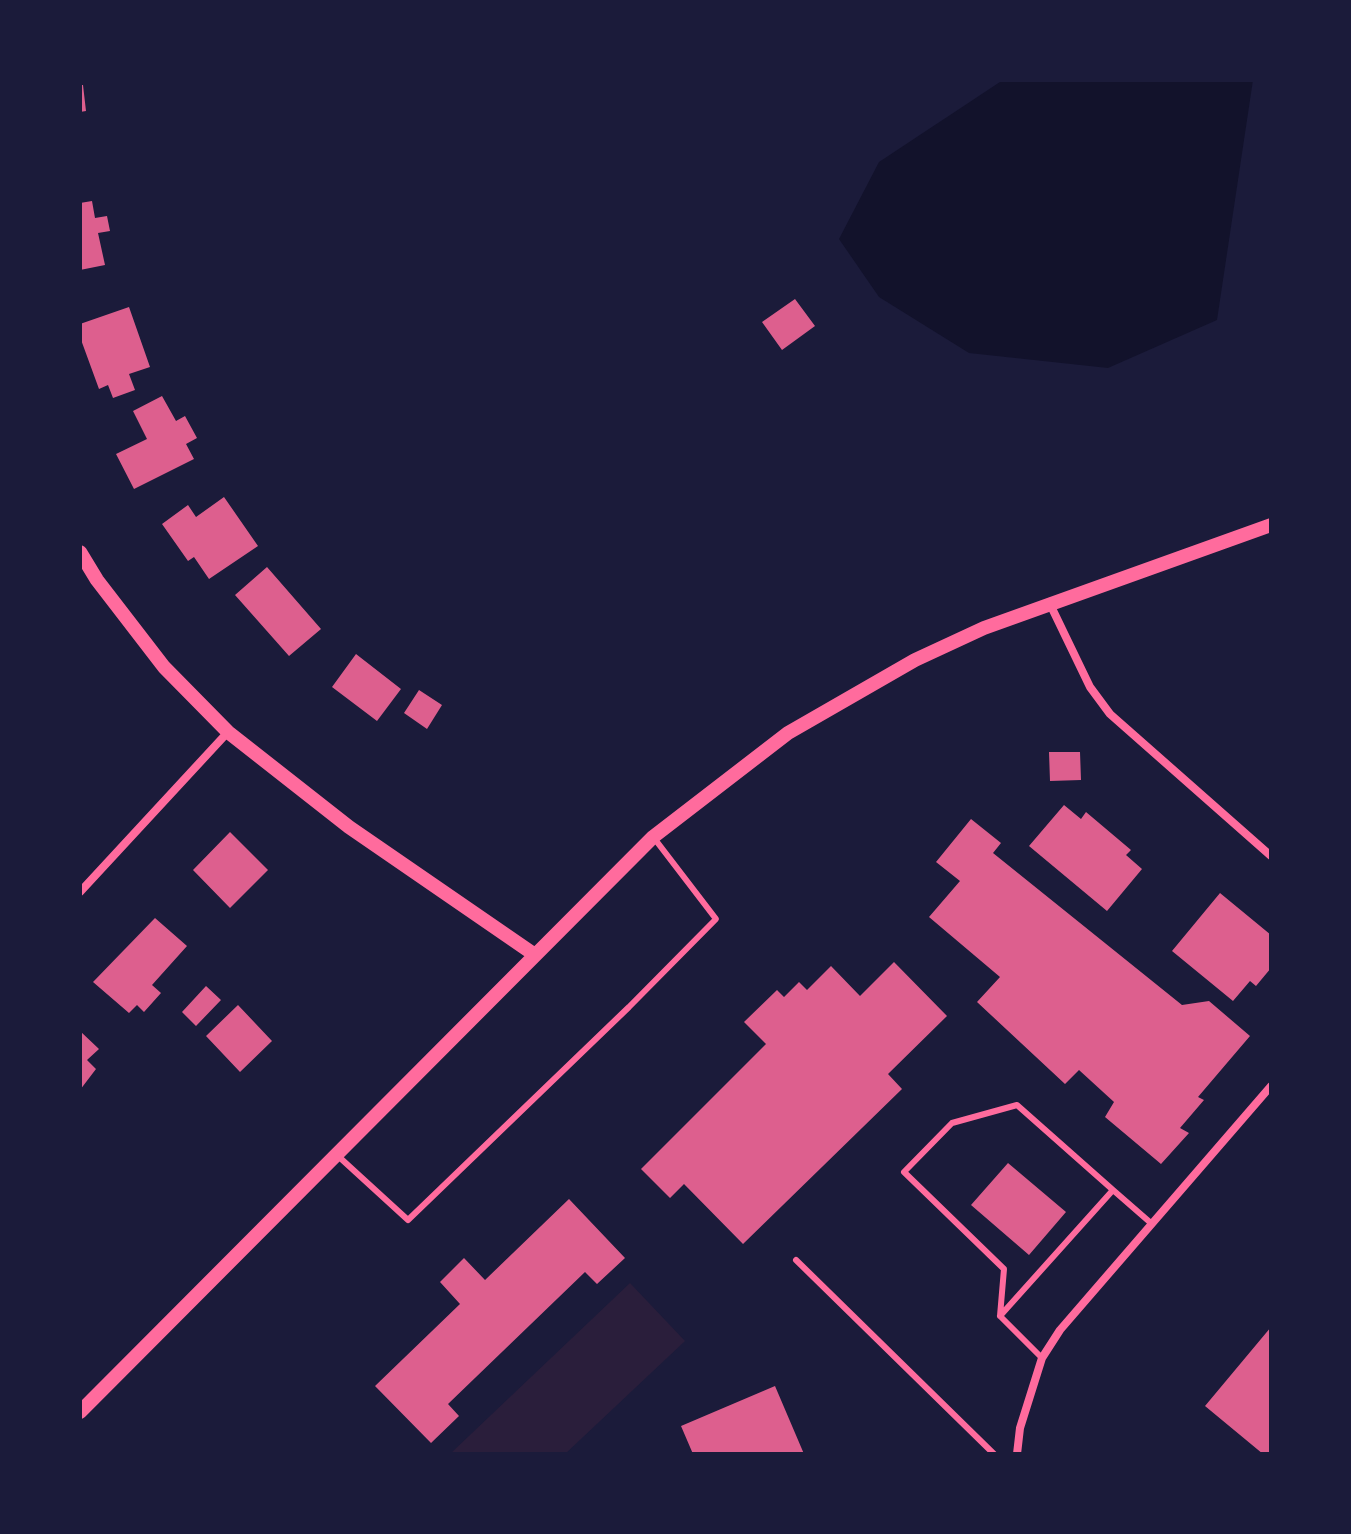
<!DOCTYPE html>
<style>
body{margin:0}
#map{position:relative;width:1351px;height:1534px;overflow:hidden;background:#1b1b3a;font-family:Figtree,sans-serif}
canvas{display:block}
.frame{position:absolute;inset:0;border:82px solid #1b1b3a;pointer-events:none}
</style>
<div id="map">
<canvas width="1351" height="1534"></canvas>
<div class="frame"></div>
</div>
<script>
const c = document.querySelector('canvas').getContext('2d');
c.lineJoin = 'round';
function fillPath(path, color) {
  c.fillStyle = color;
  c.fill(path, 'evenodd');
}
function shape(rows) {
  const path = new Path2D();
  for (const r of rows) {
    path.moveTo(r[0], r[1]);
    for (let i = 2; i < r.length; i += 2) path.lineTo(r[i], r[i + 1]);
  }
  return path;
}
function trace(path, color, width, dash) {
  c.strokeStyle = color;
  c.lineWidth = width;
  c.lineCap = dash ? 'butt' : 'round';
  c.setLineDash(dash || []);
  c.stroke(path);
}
fillPath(shape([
 [630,1283,685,1341,565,1454,450,1454]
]), '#2a1e3b');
fillPath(shape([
 [1003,80,1253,80,1217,320,1108,368,969,353,879,297,839,239,879,162]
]), '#12122b');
fillPath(shape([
 [80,85,83,85,86,111,80,112],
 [92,201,95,218,107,216,110,231,98,233,105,265,80,270,80,203],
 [795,299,815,326,782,350,762,322],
 [129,307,150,367,129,374,135,390,113,398,108,385,99,389,80,337,80,324],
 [162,396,176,421,185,416,197,438,186,444,194,459,134,489,116,454,147,439,133,411],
 [224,497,258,546,209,579,194,557,188,561,162,524,188,505,196,517],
 [267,567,321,629,289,656,235,595],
 [356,654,401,689,377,721,332,687],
 [419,690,442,705,427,729,404,713],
 [1049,752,1080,752,1081,780,1050,781],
 [1064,805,1081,819,1086,812,1131,850,1126,855,1142,869,1107,911,1029,846],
 [971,819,1001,843,993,853,1182,1005,1209,1001,1250,1036,1198,1097,1204,1100,1180,1128,1189,1133,1161,1164,1105,1117,1114,1102,1079,1070,1065,1084,977,1002,1000,977,929,917,960,881,936,862],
 [230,832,268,870,230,908,193,870],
 [1220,893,1271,935,1271,968,1256,986,1250,981,1233,1001,1172,951],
 [155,918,187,946,152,985,161,993,144,1012,137,1005,129,1013,93,982],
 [894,962,947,1016,888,1074,902,1089,743,1244,684,1184,670,1198,641,1169,766,1044,744,1022,777,990,784,997,799,982,807,990,831,966,860,996],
 [206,986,221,1000,196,1026,182,1012],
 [238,1005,272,1041,240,1072,206,1036],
 [80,1031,99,1049,87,1060,96,1069,80,1090],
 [1008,1163,1066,1212,1029,1255,971,1205],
 [569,1199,625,1258,597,1284,585,1272,448,1404,459,1416,431,1443,375,1386,460,1304,440,1282,464,1258,485,1280],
 [1271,1327,1271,1454,1263,1454,1205,1406],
 [775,1386,804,1454,693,1454,681,1426]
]), '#dd5f8e');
trace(shape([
 [338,1156,408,1220,629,1007,716,919,654,838],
 [796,1260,994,1454],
 [1000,1316,1004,1269,904,1172,952,1123,1017,1105,1113,1190],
 [1042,1358,1000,1316,1113,1190,1152,1224]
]), '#ff6b9d', 6);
trace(shape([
 [1049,602,1090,687,1110,714,1271,856],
 [80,892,228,732],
 [1017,1454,1020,1428,1042,1358,1060,1330,1271,1086]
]), '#ff6b9d', 8);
trace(shape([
 [80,552,97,580,164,667,228,732,349,827,535,955],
 [80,1412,653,837,788,733,915,660,984,628,1271,525]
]), '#ff6b9d', 14);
</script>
